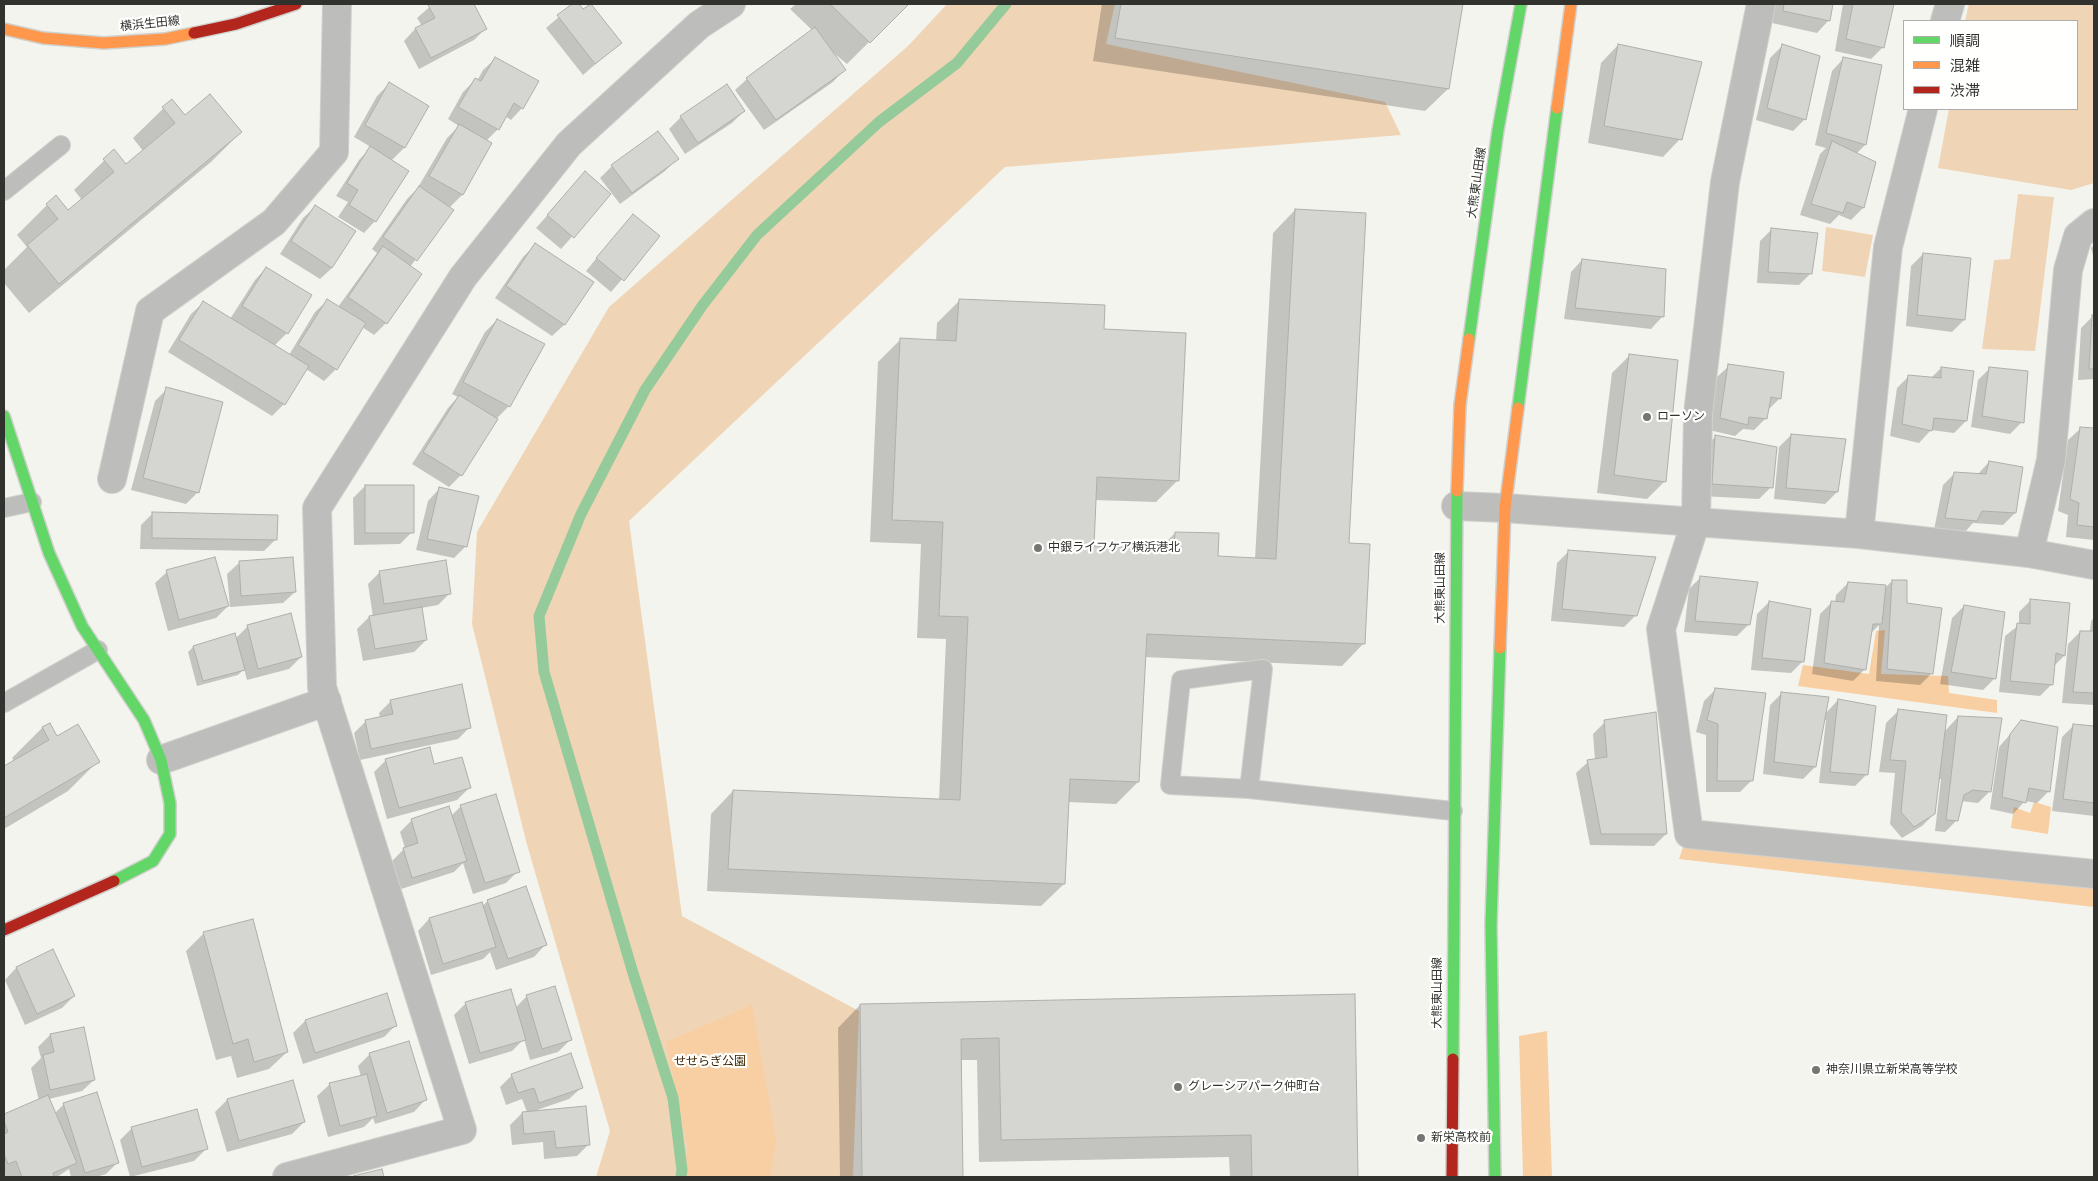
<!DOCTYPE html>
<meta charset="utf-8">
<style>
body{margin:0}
#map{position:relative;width:2098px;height:1181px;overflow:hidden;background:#f4f4ef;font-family:"Fira Sans Condensed","Noto Sans JP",sans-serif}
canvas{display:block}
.frame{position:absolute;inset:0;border:5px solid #31312e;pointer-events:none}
.legend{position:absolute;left:1903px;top:20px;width:175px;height:90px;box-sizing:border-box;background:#fffffe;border:1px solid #adadab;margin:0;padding:6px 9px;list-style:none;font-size:15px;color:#31312e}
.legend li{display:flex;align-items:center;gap:10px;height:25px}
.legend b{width:25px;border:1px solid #adadab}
</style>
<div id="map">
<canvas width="2098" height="1181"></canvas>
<div class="frame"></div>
<ul class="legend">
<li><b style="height:6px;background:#63d668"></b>順調</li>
<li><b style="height:6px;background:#ff974d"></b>混雑</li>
<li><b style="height:6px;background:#b3261e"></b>渋滞</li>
</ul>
</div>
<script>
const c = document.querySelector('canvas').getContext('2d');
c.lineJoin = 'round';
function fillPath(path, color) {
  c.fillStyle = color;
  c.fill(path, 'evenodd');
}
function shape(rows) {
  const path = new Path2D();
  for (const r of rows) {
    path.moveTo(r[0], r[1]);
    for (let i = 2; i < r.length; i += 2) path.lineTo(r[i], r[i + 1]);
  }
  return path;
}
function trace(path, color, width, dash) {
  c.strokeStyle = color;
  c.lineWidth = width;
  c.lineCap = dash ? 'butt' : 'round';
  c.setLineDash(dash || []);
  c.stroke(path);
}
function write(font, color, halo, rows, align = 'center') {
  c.font = font + ' "Fira Sans Condensed","Noto Sans JP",sans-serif';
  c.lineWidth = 4.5;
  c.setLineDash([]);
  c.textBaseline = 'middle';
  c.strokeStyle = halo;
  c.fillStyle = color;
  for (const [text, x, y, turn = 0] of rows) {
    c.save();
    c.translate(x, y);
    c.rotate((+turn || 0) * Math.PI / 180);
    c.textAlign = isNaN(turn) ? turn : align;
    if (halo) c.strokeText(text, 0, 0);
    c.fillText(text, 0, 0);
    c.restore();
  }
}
fillPath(shape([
 [947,4,1115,4,1106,44,1385,102,1401,135,1005,167,629,521,682,916,859,1011,853,1177,596,1177,610,1131,526,841,472,624,477,532,609,307,908,46],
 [1969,4,2094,4,2094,183,2071,190,1938,168,1949,109,2077,109,2077,21,1965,21],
 [2018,194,2054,197,2035,351,1982,349,1994,260,2010,259],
 [1826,227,1873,235,1865,277,1822,271]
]), '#f0d4b6');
fillPath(shape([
 [1885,630,1881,674,1948,676,1949,693,1997,700,1997,713,1798,686,1803,665,1869,674,1876,631],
 [2034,802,2051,807,2048,834,2011,828,2014,807,2030,813],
 [1686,839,2094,884,2094,907,1679,859],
 [752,1005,776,1141,770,1177,683,1177,688,1149,666,1042],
 [1547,1031,1552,1177,1523,1177,1519,1036]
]), '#f7cfa3');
fillPath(shape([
 [433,4,473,4,486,28,474,40,419,69,404,41,415,29,422,26,417,18],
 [574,4,577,4,582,11,620,43,583,75,546,28],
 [796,4,907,4,847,64,830,50,844,70,833,82,764,130,735,90,747,79,813,31,790,9],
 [1102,4,1461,4,1448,89,1425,111,1093,61],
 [1775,4,1831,4,1828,21,1817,33,1772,23],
 [1843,4,1893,4,1883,47,1871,59,1835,51],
 [1618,45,1680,139,1663,157,1588,143,1601,63],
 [1782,46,1805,119,1793,131,1756,120,1770,58],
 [495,59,522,108,511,120,505,116,498,129,486,141,491,144,462,195,449,208,452,210,410,267,420,274,386,323,374,335,362,327,336,369,324,381,306,369,284,404,272,416,168,352,191,314,203,303,230,319,255,280,266,268,287,333,274,346,289,355,315,312,327,301,338,307,377,253,372,249,407,199,417,189,447,138,459,126,448,119,463,92,475,80,477,81,483,70],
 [1843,59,1881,66,1865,145,1856,154,1875,163,1863,208,1851,220,1839,215,1830,224,1800,215,1820,154,1826,148,1815,145,1832,71],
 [389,84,428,106,404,148,391,161,375,221,364,233,338,217,348,202,336,196,359,160,371,147,354,137,377,96],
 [171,101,184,117,241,132,211,162,29,313,4,283,4,270,27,247,17,235,47,205,68,211,82,200,74,190,114,151,126,165,143,151,133,138],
 [744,111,732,123,685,154,669,129,681,117],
 [677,159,665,171,620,204,600,178,612,166],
 [585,173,610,194,561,249,536,228],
 [315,207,332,268,320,279,280,254,303,218],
 [1295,210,1364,643,1342,666,1144,657,1138,782,1116,804,1068,802,1064,884,1041,906,707,891,711,814,733,791,939,801,946,639,917,638,921,544,870,542,878,362,901,339,936,341,937,323,959,301,1102,330,1178,480,1156,502,1095,500,1092,547,1158,550,1175,533,1216,557,1255,559,1273,233],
 [622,227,659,236,611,292,586,271],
 [1772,229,1811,273,1799,285,1757,283,1760,241],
 [535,245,592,283,564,325,552,336,495,298,523,257],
 [2094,245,2094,259,2091,248],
 [1923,254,1964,320,1952,332,1906,326,1911,266],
 [1582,260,1662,317,1651,329,1564,319,1571,272],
 [2093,316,2094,317,2094,379,2078,380,2081,328],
 [497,320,509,406,497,418,461,475,449,487,412,464,448,408,458,397,452,394,485,332],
 [1630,355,1676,361,1664,482,1647,499,1597,493,1612,373],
 [1729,366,1780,398,1768,410,1766,418,1754,430,1743,429,1735,436,1709,430,1717,377],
 [1941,368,1972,372,1966,421,1954,433,1931,430,1919,443,1890,436,1897,388,1909,376,1931,378],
 [1990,368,2022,422,2010,434,1971,427,1978,380],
 [167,389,198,492,186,504,131,490,155,401],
 [2080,429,2094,429,2094,540,2066,537,2068,515,2058,511,2068,440],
 [1791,435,1837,492,1825,504,1774,499,1779,447],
 [1716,436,1771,487,1759,499,1701,496,1704,448],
 [1989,462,2015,513,2003,525,1973,523,1964,533,1934,530,1943,485,1955,473,1977,475],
 [365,486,412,532,400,544,354,545,353,498],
 [439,489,466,546,454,558,416,550,428,501],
 [153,513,276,539,264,551,140,549,141,525],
 [1569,551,1636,615,1624,627,1551,621,1557,563],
 [239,563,295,592,283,603,230,607,227,574],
 [167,572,228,606,216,618,168,631,155,583],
 [380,572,450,593,438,605,421,608,426,640,414,652,363,661,357,629,369,617,373,617,368,584],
 [1701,577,1749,624,1737,636,1684,632,1689,589],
 [1892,581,1906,604,1932,673,1920,685,1876,681,1879,625,1870,634,1865,669,1853,681,1812,674,1820,614,1832,602,1835,603,1836,595,1848,583,1884,589],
 [2031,600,2068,604,2064,656,2054,666,2052,684,2040,696,1999,692,2005,636,2019,625,2019,612],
 [1769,602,1803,661,1791,673,1751,670,1757,614],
 [1964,606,1995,678,1983,690,1940,684,1952,618],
 [2094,618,2094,705,2062,703,2068,644,2080,632,2090,632,2091,621],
 [248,626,301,657,289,669,247,680,244,669,238,675,197,686,188,652,193,647,235,639],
 [1716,689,1752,780,1740,792,1706,792,1706,735,1696,732,1704,701],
 [1782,693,1825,714,1838,700,1867,774,1855,786,1819,783,1826,720,1824,720,1815,767,1803,779,1763,774,1770,705],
 [391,701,470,727,458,739,360,760,354,733,366,721,380,718,379,713],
 [1898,711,1944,732,1958,717,1990,791,1978,803,1961,801,1957,820,1945,832,1935,831,1941,779,1938,779,1934,814,1922,826,1902,838,1890,824,1895,773,1879,772,1886,723],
 [1605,722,1666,834,1654,846,1590,845,1576,773,1588,762,1595,760,1593,734],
 [2021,722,2049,791,2037,803,2025,801,2013,814,1990,809,1999,747],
 [49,724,57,738,98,761,68,791,4,829,4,768,14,761,12,758,42,728],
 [2074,725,2094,728,2094,816,2052,811,2062,737],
 [386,760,433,766,469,788,457,800,387,819,374,772],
 [461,806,518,871,506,883,473,894,463,863,454,872,401,889,392,861,405,848,400,832,412,820,451,816],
 [488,901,545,945,534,957,496,970,490,952,483,959,431,975,418,931,429,919,481,904,482,906],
 [204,933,287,1052,269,1069,237,1078,231,1056,216,1060,186,951],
 [53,951,74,996,62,1008,25,1025,5,980,16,968],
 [1353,995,1356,1177,1230,1177,1229,1157,979,1162,977,1060,960,1060,962,1177,840,1177,838,1028,860,1005],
 [527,996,570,1040,558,1052,530,1060,524,1039,512,1051,469,1064,454,1015,466,1003,515,1008],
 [305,1021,396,1025,384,1037,303,1064,293,1033],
 [50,1035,94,1080,82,1091,49,1099,55,1113,64,1104,118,1162,106,1174,96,1177,71,1177,69,1169,57,1177,6,1177,4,1172,4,1115,39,1101,31,1068,41,1058,38,1047],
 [370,1054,425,1100,414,1112,375,1124,373,1118,364,1127,328,1137,317,1096,329,1085,361,1077,358,1066],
 [512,1075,581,1088,569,1099,537,1110,589,1144,577,1156,544,1159,543,1142,512,1145,510,1125,522,1113,527,1112,522,1099,506,1105,500,1087],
 [227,1100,304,1122,292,1134,227,1152,215,1112],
 [132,1128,206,1149,194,1161,130,1177,120,1140]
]), '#0003');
trace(shape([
 [681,1177,682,1170,673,1098,633,973,544,672,539,616,581,514,645,390,702,306,757,235,879,122,957,63,1006,4]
]), '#95cb9a', 11);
const building = shape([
 [430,4,474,4,487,29,431,58,415,28,435,18,428,5,430,4],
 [572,4,579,4,583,9,591,4,622,43,595,64,557,15,572,4],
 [830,4,909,4,870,43,830,4],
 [1121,4,1463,4,1449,89,1115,38,1121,4],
 [1784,4,1833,4,1830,21,1783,11,1784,4],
 [1853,4,1894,4,1884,48,1846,39,1853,4],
 [815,27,846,70,776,120,746,78,815,27],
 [1618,44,1702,62,1682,140,1604,126,1618,44],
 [1782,44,1820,56,1806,120,1767,108,1782,44],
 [495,57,539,81,523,109,514,103,499,130,458,107,475,78,481,81,495,57],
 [1843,57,1882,65,1866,145,1826,133,1843,57],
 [389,82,429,106,405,148,365,125,389,82],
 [727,84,745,111,698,143,680,116,727,84],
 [210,94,242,132,59,284,27,245,58,219,46,204,56,195,68,210,114,172,103,159,114,149,126,164,175,123,162,107,172,99,185,115,210,94],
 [459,124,492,143,463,195,429,176,459,124],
 [658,131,679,159,632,193,611,165,658,131],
 [1832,141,1876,162,1864,208,1847,202,1843,213,1811,204,1832,141],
 [370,146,409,171,376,222,349,205,358,190,347,183,370,146],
 [585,171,611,194,574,238,547,215,585,171],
 [419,186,454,210,417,261,383,237,419,186],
 [315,205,356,231,332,268,291,241,315,205],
 [1295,209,1366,213,1349,543,1370,544,1365,644,1147,634,1139,782,1070,779,1065,884,728,869,733,790,960,800,968,617,939,616,943,522,892,520,900,338,956,341,959,299,1105,305,1104,329,1186,333,1179,481,1097,477,1094,546,1174,549,1175,532,1219,533,1218,556,1276,559,1295,209],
 [633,214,660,236,624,281,596,258,633,214],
 [1771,228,1818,233,1812,274,1768,272,1771,228],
 [535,243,594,282,565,325,506,286,535,243],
 [383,246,422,274,387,324,348,297,383,246],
 [1923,253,1971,258,1965,320,1917,315,1923,253],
 [1582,259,1666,269,1664,317,1575,308,1582,259],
 [266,267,312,295,288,334,242,306,266,267],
 [327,299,366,323,337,370,298,345,327,299],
 [203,301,309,366,285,405,179,340,203,301],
 [2092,315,2094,315,2094,369,2089,369,2092,315],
 [497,319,545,344,510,407,463,382,497,319],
 [1629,354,1678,360,1666,482,1614,475,1629,354],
 [1728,364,1784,372,1781,399,1771,397,1767,419,1749,417,1748,425,1720,418,1728,364],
 [1941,367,1974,371,1967,421,1934,418,1932,431,1902,424,1908,375,1941,378,1941,367],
 [1989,367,2028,371,2024,423,1982,416,1989,367],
 [166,387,223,402,199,493,143,478,166,387],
 [459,395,498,419,462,476,423,452,459,395],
 [2080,427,2094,428,2094,527,2077,525,2079,503,2070,499,2080,427],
 [1791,434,1846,439,1838,492,1786,488,1791,434],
 [1715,435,1777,447,1773,488,1712,484,1715,435],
 [1989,461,2023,467,2016,513,1982,511,1977,521,1945,518,1954,472,1986,474,1989,461],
 [365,485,414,485,414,533,365,533,365,485],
 [439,487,479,496,467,547,427,539,439,487],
 [152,512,278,515,277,540,152,538,152,512],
 [1568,550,1656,557,1637,616,1562,609,1568,550],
 [215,557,229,606,179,620,166,570,215,557],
 [293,557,296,592,241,596,239,561,293,557],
 [446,560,451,594,384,604,379,571,446,560],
 [1700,576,1758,582,1750,625,1695,621,1700,576],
 [1892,580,1907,580,1907,603,1942,608,1933,674,1887,669,1892,580],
 [1848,582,1886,585,1882,624,1873,624,1866,670,1824,663,1831,601,1844,602,1848,582],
 [2030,599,2070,603,2065,656,2056,653,2053,685,2010,681,2017,623,2030,624,2030,599],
 [1769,601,1811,609,1804,662,1762,658,1769,601],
 [1964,605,2005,612,1996,679,1951,672,1964,605],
 [422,607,427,640,375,649,369,616,422,607],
 [291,613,302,657,258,669,247,625,291,613],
 [2080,631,2094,631,2094,693,2073,692,2080,631],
 [235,633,245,670,203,681,193,646,235,633],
 [462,684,471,728,371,749,365,720,393,714,390,700,462,684],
 [1715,688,1766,693,1753,781,1717,781,1718,724,1707,720,1715,688],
 [1781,692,1829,697,1816,767,1774,762,1781,692],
 [1838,699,1876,706,1868,775,1830,772,1838,699],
 [1898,709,1947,715,1935,814,1914,827,1901,812,1906,761,1890,760,1898,709],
 [1656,712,1667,834,1601,834,1587,760,1607,757,1604,720,1656,712],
 [1958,716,2002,718,1991,792,1973,790,1964,795,1958,821,1946,820,1958,716],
 [2021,720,2058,727,2050,792,2029,788,2026,803,2002,797,2010,734,2021,720],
 [50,723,57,736,78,724,100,762,4,818,4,766,49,740,42,727,50,723],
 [2073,724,2094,726,2094,803,2063,799,2073,724],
 [430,747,434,764,462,757,471,788,399,808,385,759,430,747],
 [496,794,520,872,485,883,460,805,496,794],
 [449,806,467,861,412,878,403,848,418,843,411,819,449,806],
 [526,886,547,945,508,959,487,900,526,886],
 [482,902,496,947,443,964,429,918,482,902],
 [253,919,288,1052,254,1062,248,1039,233,1044,203,932,253,919],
 [53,949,75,996,37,1014,16,967,53,949],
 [555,986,572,1040,542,1049,526,995,555,986],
 [511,989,526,1040,480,1053,465,1002,511,989],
 [387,993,397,1026,315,1053,305,1020,387,993],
 [1355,994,1358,1177,1252,1177,1251,1135,1001,1140,999,1038,961,1039,963,1177,862,1177,860,1004,1355,994],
 [84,1027,95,1080,50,1090,43,1055,54,1052,50,1034,84,1027],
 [409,1041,427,1100,387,1113,369,1053,409,1041],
 [571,1053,583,1088,539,1103,534,1088,518,1093,511,1074,571,1053],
 [367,1074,377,1116,340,1126,329,1083,367,1074],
 [293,1080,305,1122,239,1141,227,1099,293,1080],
 [97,1092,119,1163,85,1173,63,1103,97,1092],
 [48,1095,77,1163,53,1173,54,1177,22,1177,16,1161,8,1164,4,1154,4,1134,8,1132,4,1121,4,1114,48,1095],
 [586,1106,590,1145,556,1148,554,1131,524,1134,522,1112,586,1106],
 [197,1109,208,1149,142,1167,131,1127,197,1109],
 [382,1169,384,1177,353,1177,353,1176,382,1169]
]);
fillPath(building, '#d5d5d1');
trace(building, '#aeaeab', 1);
const lane = shape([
 [4,191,61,145],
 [4,508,32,502],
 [4,703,98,650],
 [1249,789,1170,785,1181,680,1263,669,1249,789,1453,811]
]);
const street = shape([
 [1761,4,1725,182,1698,414,1696,521,1661,629,1689,834,2094,874],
 [1945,21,1950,4],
 [112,479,150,311,274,222,334,152,337,4],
 [1456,506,1505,508,1859,534,2029,553,2094,565],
 [1859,534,1888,247,1923,109],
 [2029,553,2051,460,2068,270,2078,236,2094,223],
 [161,760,327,701],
 [287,1177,462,1130,322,687,317,508,463,277,569,144,699,25,731,4]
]);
const fast = shape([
 [1469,339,1498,130,1521,4],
 [1518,408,1557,108],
 [4,416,49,553,82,626,144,720,161,760,170,803,170,834,153,861,114,881],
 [1453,1059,1457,491],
 [1495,1177,1491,925,1500,648]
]);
const slow = shape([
 [4,29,43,38,104,43,165,39,194,33],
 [1557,108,1571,4],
 [1457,491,1460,405,1469,339],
 [1500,648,1505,508,1518,408]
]);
const jam = shape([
 [194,33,236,24,296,4],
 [4,930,114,881],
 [1452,1177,1453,1059]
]);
trace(lane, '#d0d0cd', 20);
trace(street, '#d0d0cd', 30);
trace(fast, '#d0d0cd', 14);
trace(slow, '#d0d0cd', 14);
trace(jam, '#d0d0cd', 14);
trace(lane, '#bdbdbb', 18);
trace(street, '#bdbdbb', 28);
trace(fast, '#63d668', 11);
trace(slow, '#ff974d', 11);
trace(jam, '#b3261e', 11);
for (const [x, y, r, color] of [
 [1647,417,5,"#757572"],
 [1038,548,5,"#757572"],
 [1816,1070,5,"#757572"],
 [1178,1087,5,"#757572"],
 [1421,1138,5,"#757572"]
]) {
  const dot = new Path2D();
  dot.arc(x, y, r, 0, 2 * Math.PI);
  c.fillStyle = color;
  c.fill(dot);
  trace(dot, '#fffffe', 2);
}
write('12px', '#31312e', '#fffffe', [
 ["横浜生田線",150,24,-6],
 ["大熊東山田線",1477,183,-82],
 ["大熊東山田線",1441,588,-90],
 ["大熊東山田線",1438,993,-90]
]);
write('12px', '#31312e', '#fffffe', [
 ["ローソン",1657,417],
 ["中銀ライフケア横浜港北",1048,548],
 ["神奈川県立新栄高等学校",1826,1070],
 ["グレーシアパーク仲町台",1188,1087],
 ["新栄高校前",1431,1138]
], 'left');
write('12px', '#3d2200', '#fffffe', [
 ["せせらぎ公園",710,1062]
]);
</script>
